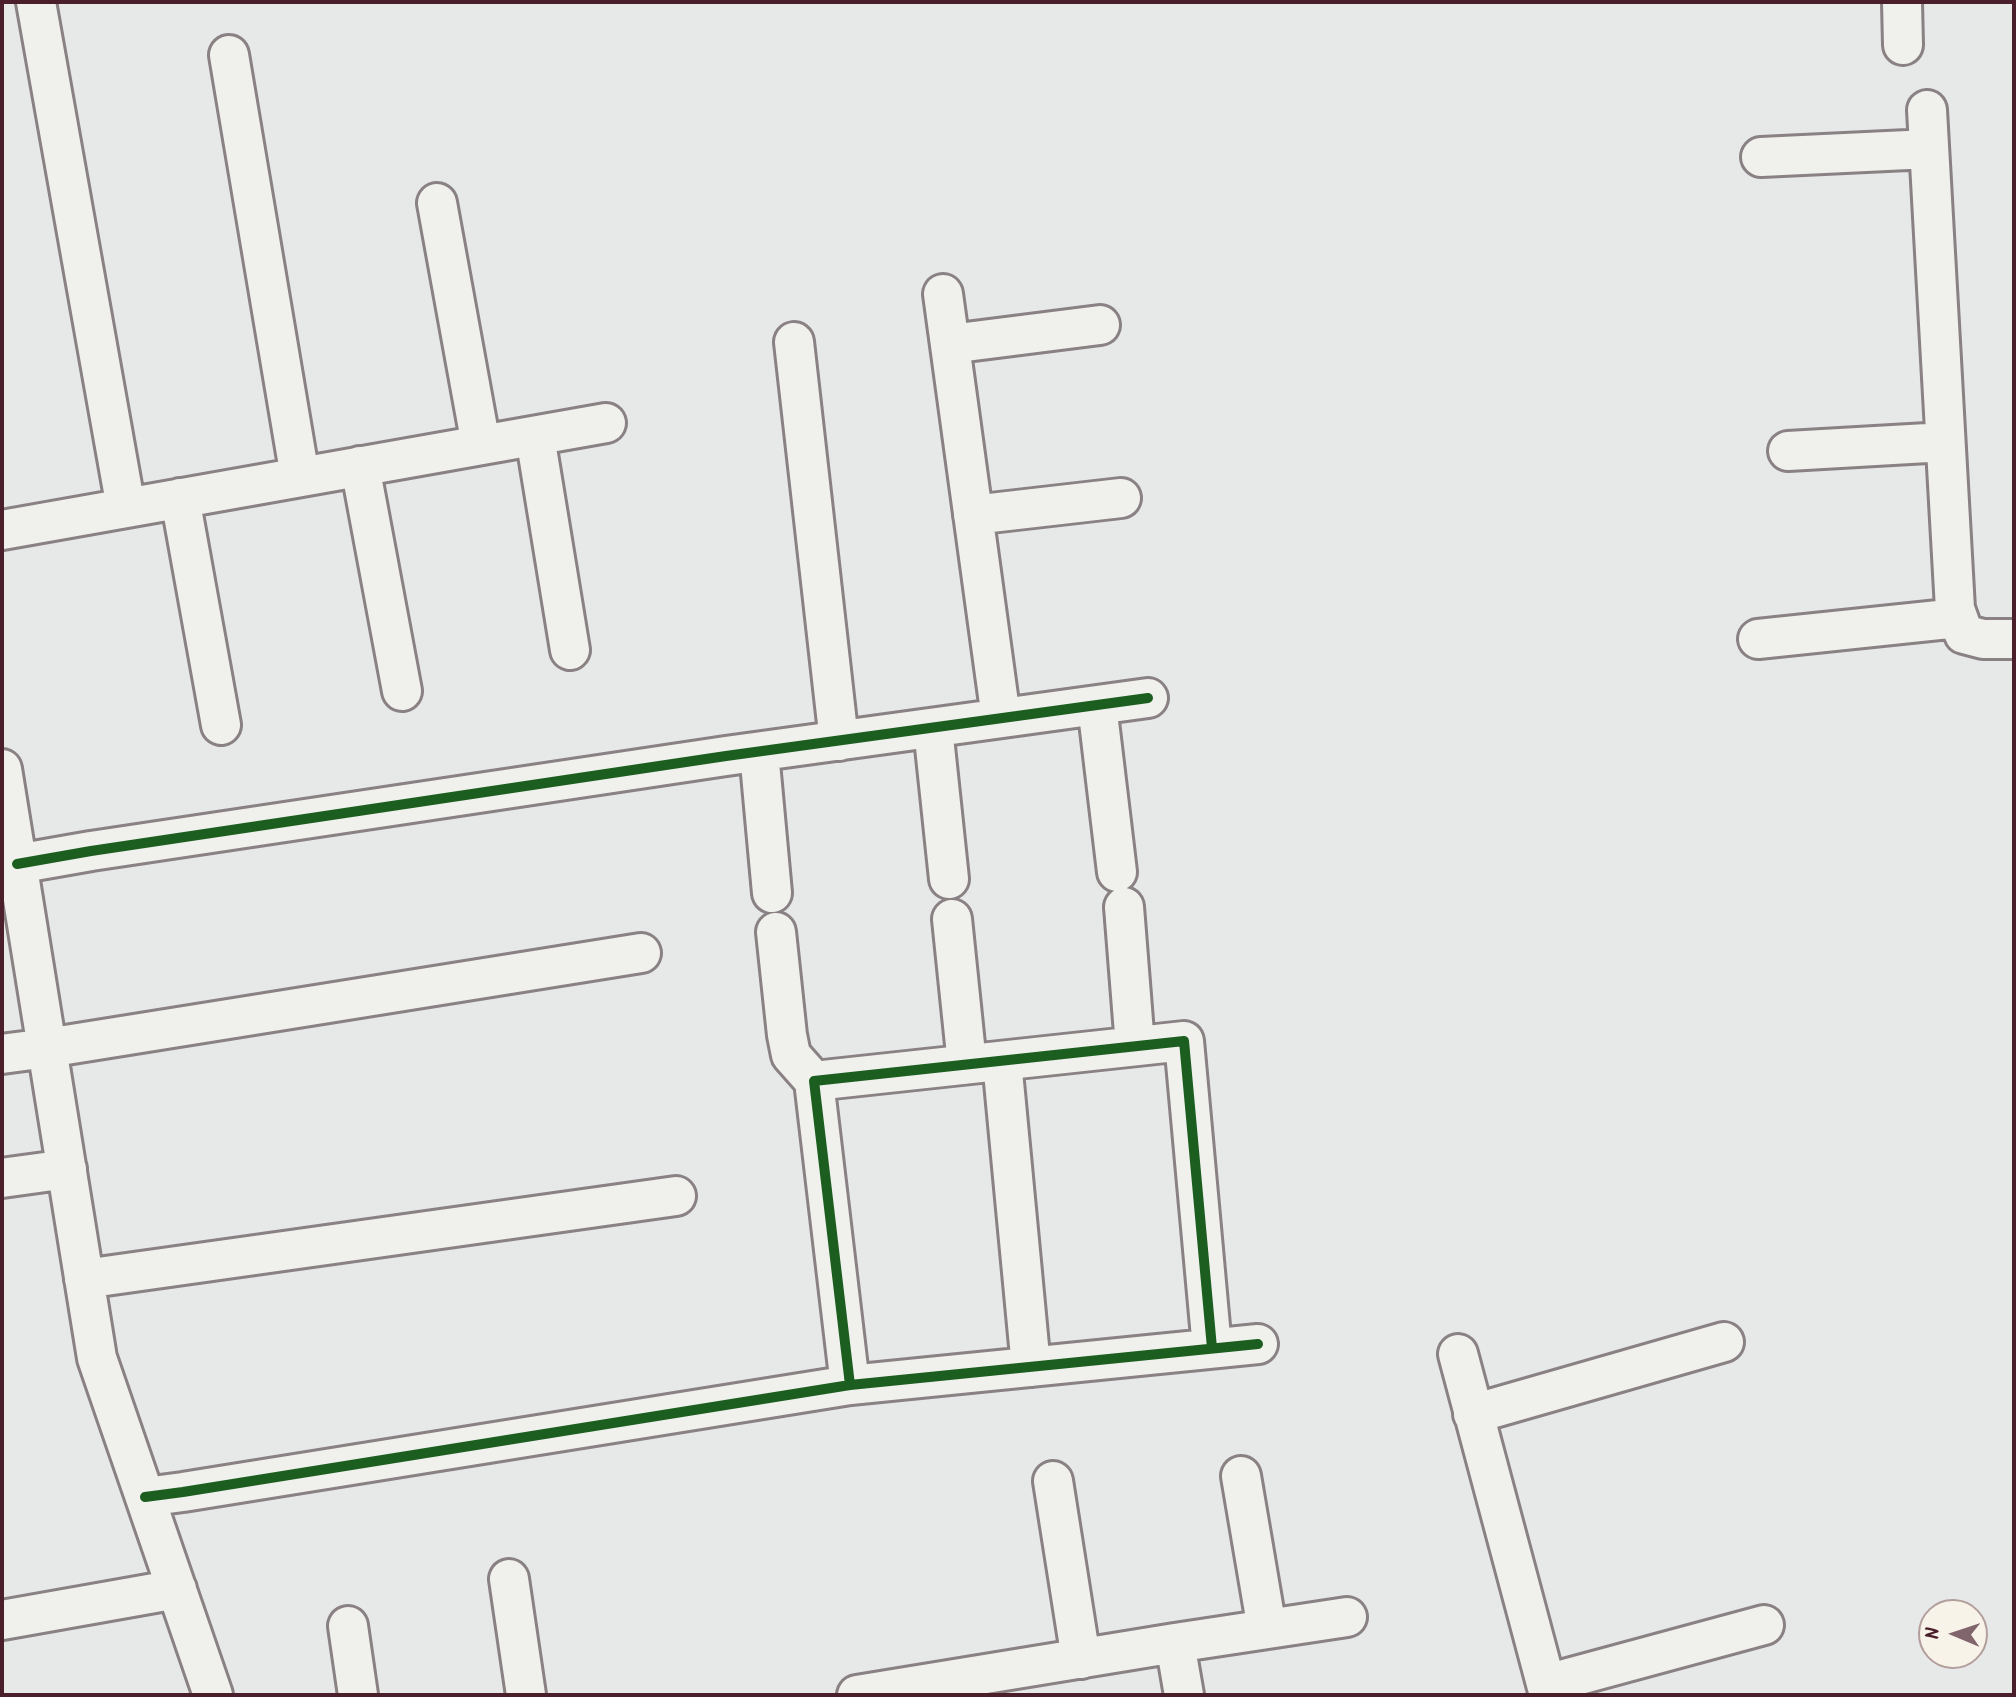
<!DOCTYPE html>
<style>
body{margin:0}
#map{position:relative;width:2016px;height:1697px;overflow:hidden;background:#e7e8e8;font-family:Kalam,sans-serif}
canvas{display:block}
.frame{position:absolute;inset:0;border:4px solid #4a1f2b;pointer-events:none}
.north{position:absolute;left:1918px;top:1599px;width:70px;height:70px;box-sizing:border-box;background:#f7f3e8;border:2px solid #b29e9c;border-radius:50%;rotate:272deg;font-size:19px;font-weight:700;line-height:28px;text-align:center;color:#4a1f2b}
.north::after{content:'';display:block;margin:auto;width:24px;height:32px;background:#81656d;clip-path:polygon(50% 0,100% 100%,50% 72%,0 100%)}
</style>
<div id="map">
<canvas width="2016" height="1697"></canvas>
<div class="frame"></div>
<div class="north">N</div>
</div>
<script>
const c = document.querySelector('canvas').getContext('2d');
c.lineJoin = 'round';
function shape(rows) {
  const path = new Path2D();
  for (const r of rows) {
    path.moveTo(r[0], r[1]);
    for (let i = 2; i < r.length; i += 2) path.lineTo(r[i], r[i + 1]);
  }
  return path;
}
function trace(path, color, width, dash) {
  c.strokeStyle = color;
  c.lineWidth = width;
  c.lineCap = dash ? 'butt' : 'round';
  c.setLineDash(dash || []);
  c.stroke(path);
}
const minor = shape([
 [36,2,126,508],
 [1902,2,1903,45],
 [229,55,300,477],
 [1927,110,1955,609,1964,634,1983,639,2014,639],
 [1761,157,1929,149],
 [437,203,481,445],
 [943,294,1001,718],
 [794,342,839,741],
 [950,344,1100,325],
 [535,436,570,650],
 [1788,451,1945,442],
 [360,466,402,691],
 [180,498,221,725],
 [973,515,1121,498],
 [2,530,606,423],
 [1758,639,1958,618],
 [1097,705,1117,872],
 [933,728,949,879],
 [759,752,772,893],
 [2,769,97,1358,213,1695],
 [17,864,91,851,726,756,1148,698],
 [1124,907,1135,1046],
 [952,919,967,1064],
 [776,932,787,1035,791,1055,814,1081],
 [2,1054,47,1048,641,953],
 [1002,1061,1031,1367],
 [2,1178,67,1169],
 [84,1279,676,1196],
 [1458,1354,1549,1695],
 [850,1385,814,1081,1184,1041,1212,1348],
 [1473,1414,1724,1342],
 [1241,1476,1267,1629],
 [1053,1481,1081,1659],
 [145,1497,183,1492,850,1385,1258,1344],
 [509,1579,526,1695],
 [2,1620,177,1589],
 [348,1626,358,1695],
 [1175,1643,1347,1617],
 [1546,1684,1764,1625],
 [857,1695,1175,1643,1184,1695]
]);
trace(minor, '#898183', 44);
trace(minor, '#f0f0ec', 38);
trace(shape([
 [17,864,91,851,726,756,1148,698],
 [850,1385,814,1081,1184,1041,1212,1348],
 [145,1497,183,1492,850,1385,1258,1344]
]), '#1b5e20', 10);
</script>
